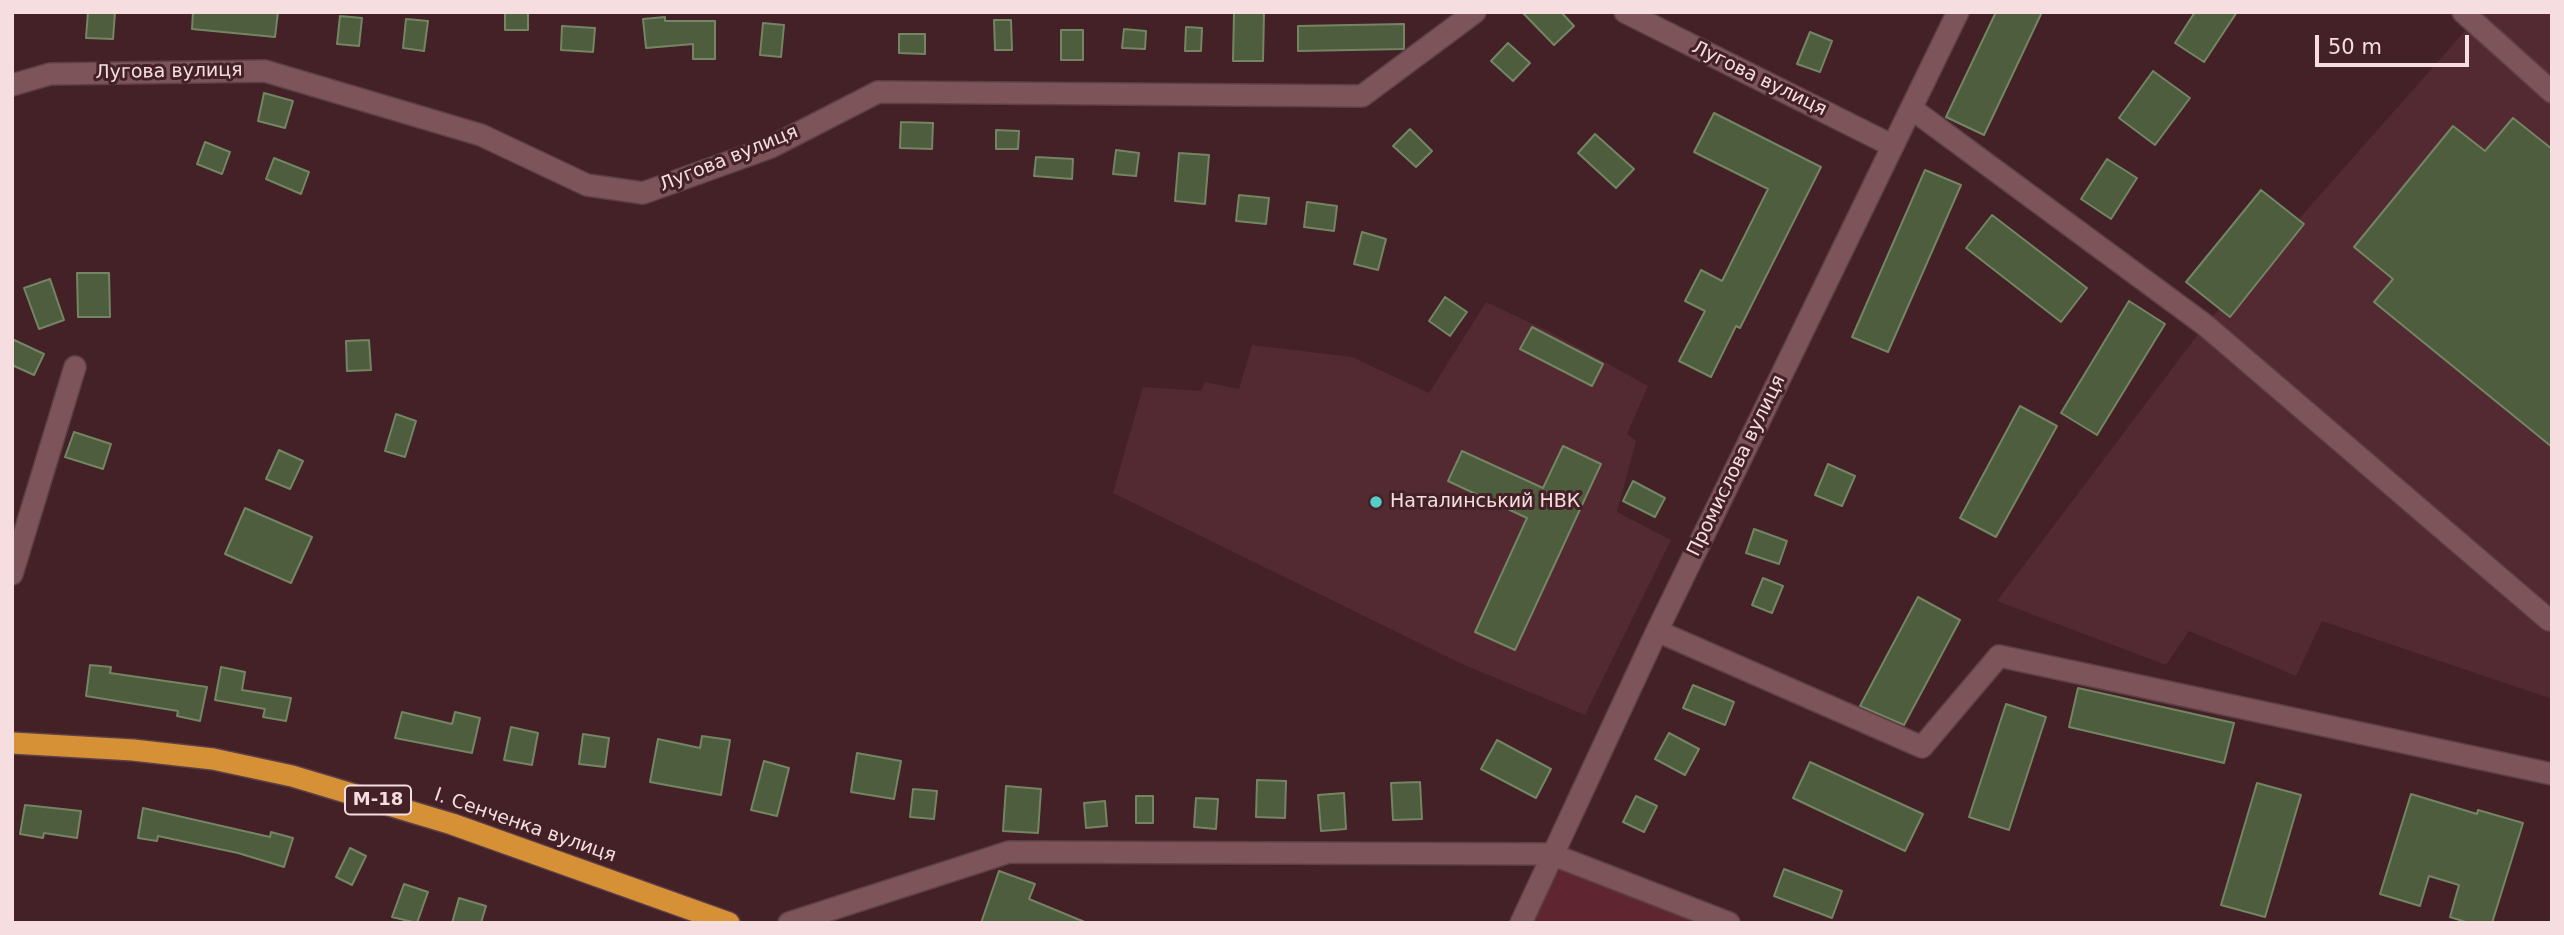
<!DOCTYPE html>
<meta charset="utf-8">
<style>
body{margin:0}
#map{position:relative;width:2564px;height:935px;overflow:hidden;background:#432127;font-family:"DejaVu Sans",sans-serif}
canvas{display:block}
.frame{position:absolute;inset:0;border:14px solid #f5dde0;pointer-events:none}
.scale{position:absolute;left:2315px;top:35px;width:154px;height:32px;box-sizing:border-box;border:4px solid #f5dde0;border-top:0;padding-left:9px;font-size:21px;line-height:24px;white-space:nowrap;color:#f5dde0;-webkit-text-stroke:5px #432127;paint-order:stroke}
</style>
<div id="map">
<canvas width="2564" height="935"></canvas>
<div class="frame"></div>
<div class="scale">50 m</div>
</div>
<script>
const c = document.querySelector('canvas').getContext('2d');
c.lineJoin = 'round';
function fillPath(path, color) {
  c.fillStyle = color;
  c.fill(path, 'evenodd');
}
function shape(rows) {
  const path = new Path2D();
  for (const r of rows) {
    path.moveTo(r[0], r[1]);
    for (let i = 2; i < r.length; i += 2) path.lineTo(r[i], r[i + 1]);
  }
  return path;
}
function trace(path, color, width, dash) {
  c.strokeStyle = color;
  c.lineWidth = width;
  c.lineCap = dash ? 'butt' : 'round';
  c.setLineDash(dash || []);
  c.stroke(path);
}
function write(font, color, halo, rows, align = 'center') {
  c.font = font + ' "DejaVu Sans",sans-serif';
  c.lineWidth = 6;
  c.setLineDash([]);
  c.textBaseline = 'middle';
  c.strokeStyle = halo;
  c.fillStyle = color;
  for (const [text, x, y, turn = 0] of rows) {
    c.save();
    c.translate(x, y);
    c.rotate((+turn || 0) * Math.PI / 180);
    c.textAlign = isNaN(turn) ? turn : align;
    if (halo) c.strokeText(text, 0, 0);
    c.fillText(text, 0, 0);
    c.restore();
  }
}
fillPath(shape([
 [2463,12,2552,12,2552,699,2322,621,2296,676,2189,631,2166,665,1997,601,2205,325,2473,22],
 [1486,302,1550,332,1648,386,1627,434,1636,441,1617,512,1671,540,1585,715,1462,664,1113,493,1143,387,1201,391,1205,382,1239,389,1252,345,1352,357,1429,393]
]), '#542a32');
fillPath(shape([
 [1551,854,1729,923,1521,923]
]), '#5f2632');
const building = shape([
 [88,12,115,12,113,39,86,38,88,12],
 [193,12,278,12,275,37,192,29,193,12],
 [505,12,528,12,528,30,505,30,505,12],
 [1234,12,1264,12,1263,61,1233,61,1234,12],
 [1522,12,1561,12,1574,26,1554,45,1522,12],
 [1996,12,2042,12,1984,135,1946,117,1996,12],
 [2195,12,2237,12,2204,62,2175,43,2195,12],
 [340,16,362,18,359,46,337,44,340,16],
 [665,17,665,21,715,21,715,59,693,59,693,44,646,48,643,19,665,17],
 [406,19,428,21,424,51,403,48,406,19],
 [994,20,1011,20,1012,50,995,50,994,20],
 [763,23,784,25,781,57,760,55,763,23],
 [1404,24,1404,49,1298,51,1298,26,1404,24],
 [562,26,595,28,593,52,561,50,562,26],
 [1186,27,1202,28,1201,51,1185,51,1186,27],
 [1124,29,1146,31,1145,49,1122,48,1124,29],
 [1061,30,1083,30,1083,60,1061,60,1061,30],
 [1810,32,1832,41,1820,72,1797,64,1810,32],
 [899,34,925,34,925,54,899,53,899,34],
 [1508,43,1530,63,1513,81,1491,61,1508,43],
 [2153,71,2190,98,2155,145,2119,118,2153,71],
 [264,93,293,101,285,128,258,121,264,93],
 [1714,113,1821,167,1740,328,1736,326,1711,377,1679,361,1705,311,1685,301,1701,270,1722,281,1768,189,1694,152,1714,113],
 [2513,118,2552,149,2552,447,2374,302,2393,279,2354,247,2453,126,2485,151,2513,118],
 [901,122,933,123,932,149,900,148,901,122],
 [1410,129,1432,151,1416,167,1393,146,1410,129],
 [996,130,1019,131,1018,149,996,149,996,130],
 [1595,134,1634,169,1616,188,1578,153,1595,134],
 [205,142,230,152,222,174,197,164,205,142],
 [1116,150,1139,153,1136,176,1113,174,1116,150],
 [1179,153,1209,155,1205,204,1175,201,1179,153],
 [1036,157,1073,159,1072,179,1034,176,1036,157],
 [274,158,309,172,301,194,266,179,274,158],
 [2107,159,2137,178,2111,219,2081,199,2107,159],
 [1925,170,1961,185,1888,352,1852,337,1925,170],
 [2261,190,2304,224,2230,317,2186,282,2261,190],
 [1239,195,1269,198,1266,224,1236,221,1239,195],
 [1307,202,1337,206,1334,231,1304,227,1307,202],
 [1992,215,2087,288,2061,322,1966,248,1992,215],
 [1362,232,1386,239,1378,270,1354,264,1362,232],
 [77,273,109,273,110,317,78,317,77,273],
 [50,279,64,320,39,329,24,288,50,279],
 [1445,297,1467,312,1450,336,1429,321,1445,297],
 [2129,301,2165,324,2097,435,2061,413,2129,301],
 [1532,327,1603,364,1592,386,1520,349,1532,327],
 [12,339,44,354,34,375,12,365,12,339],
 [369,340,371,370,347,371,346,341,369,340],
 [2020,406,2057,426,1996,537,1960,518,2020,406],
 [396,414,416,421,405,457,385,451,396,414],
 [74,432,111,444,103,469,65,457,74,432],
 [1563,446,1601,464,1515,650,1475,632,1527,518,1448,481,1462,451,1543,488,1563,446],
 [279,450,303,461,290,489,266,479,279,450],
 [1828,464,1855,476,1842,506,1815,495,1828,464],
 [1633,481,1665,498,1655,517,1623,501,1633,481],
 [245,508,312,537,291,583,225,554,245,508],
 [1754,529,1787,541,1779,564,1746,553,1754,529],
 [1763,578,1783,586,1772,613,1752,605,1763,578],
 [1918,597,1960,620,1904,725,1860,706,1918,597],
 [90,665,111,667,110,673,207,687,200,721,177,716,178,711,86,696,90,665],
 [221,667,245,672,242,690,291,698,286,721,263,717,265,709,215,700,221,667],
 [1693,685,1734,702,1725,725,1683,708,1693,685],
 [2078,688,2234,723,2224,763,2069,727,2078,688],
 [2006,704,2046,717,2009,830,1969,817,2006,704],
 [402,712,452,724,455,712,480,718,472,753,395,738,402,712],
 [511,727,538,733,532,765,504,760,511,727],
 [1669,733,1699,749,1685,775,1655,759,1669,733],
 [583,734,609,738,605,767,579,764,583,734],
 [702,736,730,740,721,795,650,782,658,739,700,748,702,736],
 [1497,740,1551,769,1536,798,1481,769,1497,740],
 [857,753,901,761,894,799,851,792,857,753],
 [764,761,789,768,777,816,751,810,764,761],
 [1810,762,1923,814,1905,851,1793,798,1810,762],
 [1257,780,1286,781,1285,818,1256,817,1257,780],
 [1420,782,1422,819,1393,820,1391,783,1420,782],
 [2257,783,2301,795,2265,917,2221,905,2257,783],
 [1006,786,1041,789,1038,833,1003,831,1006,786],
 [913,789,937,791,934,819,910,817,913,789],
 [1344,793,1346,829,1321,831,1318,795,1344,793],
 [2411,794,2477,814,2478,810,2523,823,2492,923,2469,923,2450,917,2459,885,2429,876,2420,906,2380,894,2411,794],
 [1136,796,1153,796,1153,823,1136,823,1136,796],
 [1636,796,1657,806,1644,832,1623,822,1636,796],
 [1196,798,1218,799,1216,829,1194,827,1196,798],
 [1105,801,1107,826,1086,828,1084,803,1105,801],
 [25,805,81,811,77,838,44,833,43,838,20,834,25,805],
 [143,808,270,837,271,832,293,838,284,867,238,853,158,836,157,841,138,838,143,808],
 [350,848,366,856,352,885,336,877,350,848],
 [1784,869,1842,891,1832,918,1774,896,1784,869],
 [999,871,1035,884,1029,899,1087,923,981,923,999,871],
 [404,884,428,892,417,923,392,917,404,884],
 [459,898,486,906,481,923,452,923,459,898]
]);
fillPath(building, '#4d5d3d');
trace(building, '#748563', 2);
const minor = shape([
 [1625,12,1893,146],
 [2463,12,2552,92],
 [12,85,50,74,265,71,481,135,587,185,643,193,771,147,878,92,1362,96,1475,12],
 [1912,109,2205,325,2549,620],
 [12,574,75,367],
 [1657,631,1922,747,1999,656,2552,774],
 [789,923,1009,852,1551,854,1729,923],
 [1521,923,1657,631,1958,12]
]);
const highway = shape([
 [12,743,133,750,213,759,292,776,452,824,729,923]
]);
trace(minor, '#5d4046', 24);
trace(highway, '#5d4046', 24);
trace(minor, '#7c545a', 21);
trace(highway, '#d69136', 21);
for (const [x, y, r, color] of [
 [1376,502,7,"#55cdc6"]
]) {
  const dot = new Path2D();
  dot.arc(x, y, r, 0, 2 * Math.PI);
  c.fillStyle = color;
  c.fill(dot);
  trace(dot, '#432127', 2.5);
}
for (const [x, y, w] of [
 [378,800,66]
]) {
  const box = new Path2D();
  box.roundRect(x - w / 2, y - 14.5, w, 29, 5);
  c.fillStyle = '#432127';
  c.fill(box);
  trace(box, '#f5dde0', 2);
}
write('bold 18px', '#f5dde0', null, [
 ["М-18",378,800]
]);
write('19px', '#f5dde0', '#432127', [
 ["Лугова вулиця",169,72,-1],
 ["Лугова вулиця",1759,79,26],
 ["Лугова вулиця",729,159,-22],
 ["Промислова вулиця",1737,466,-64],
 ["І. Сенченка вулиця",525,826,19]
]);
write('19px', '#f5dde0', '#432127', [
 ["Наталинський НВК",1390,502]
], 'left');
</script>
